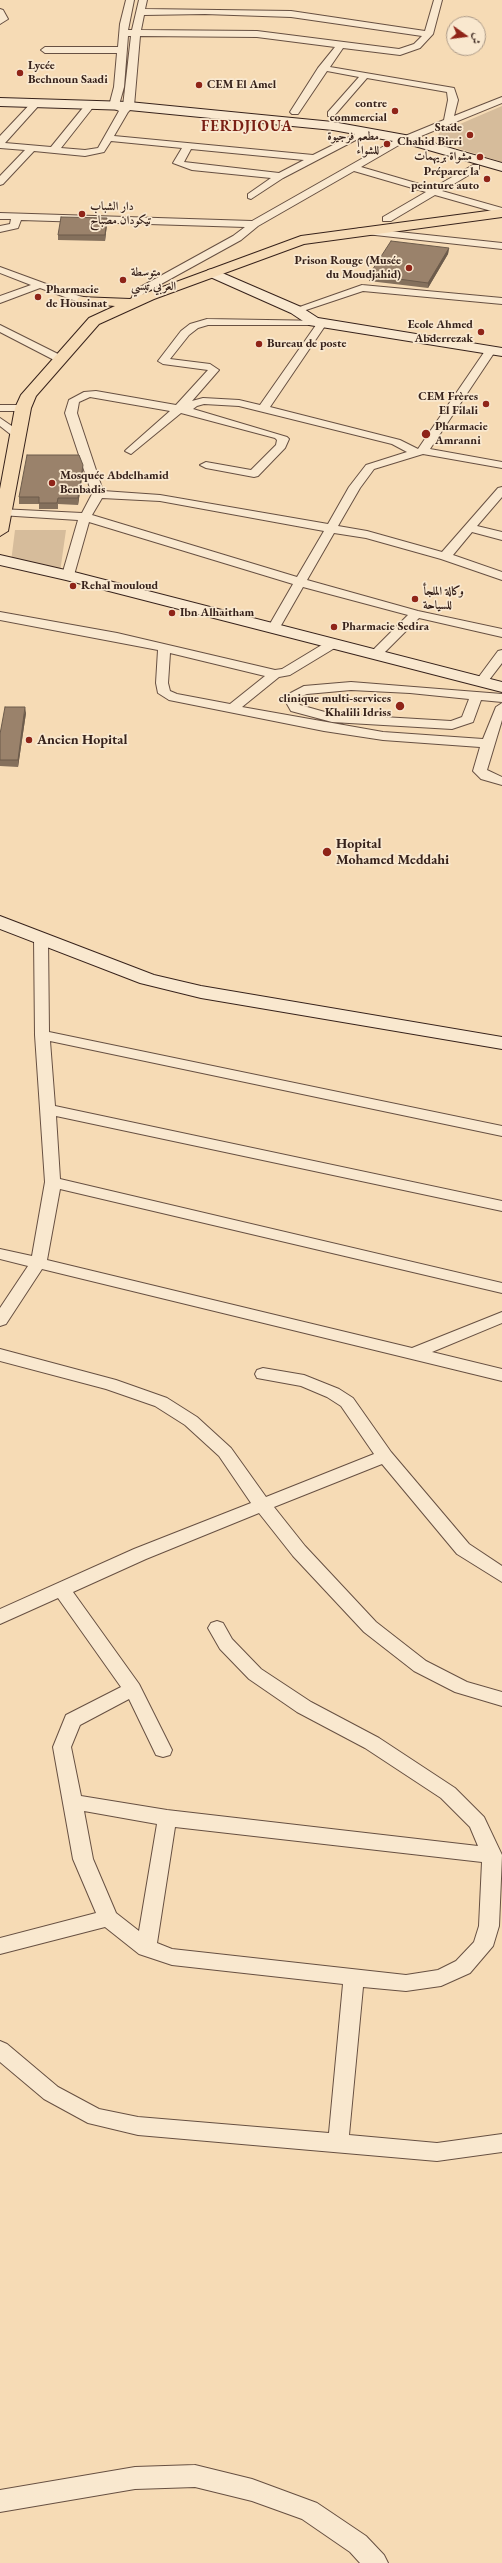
<!DOCTYPE html>
<meta charset="utf-8">
<style>
body{margin:0}
#map{position:relative;width:502px;height:2563px;overflow:hidden;background:#f6dbb5;font-family:"EB Garamond",Amiri,serif}
canvas{display:block}
.north{position:absolute;left:446px;top:16px;width:40px;height:40px;box-sizing:border-box;background:#f9e8cf;border:1px solid #ab9987;border-radius:50%;rotate:104deg;font-size:11px;font-weight:700;line-height:16px;text-align:center;color:#37221b}
.north::after{content:'';display:block;margin:auto;width:14px;height:18px;background:#8f2418;clip-path:polygon(50% 0,100% 100%,50% 72%,0 100%)}
</style>
<div id="map">
<canvas width="502" height="2563"></canvas>
<div class="north">ش</div>
</div>
<script>
const c = document.querySelector('canvas').getContext('2d');
c.lineJoin = 'round';
function fillPath(path, color) {
  c.fillStyle = color;
  c.fill(path, 'evenodd');
}
function shape(rows) {
  const path = new Path2D();
  for (const r of rows) {
    path.moveTo(r[0], r[1]);
    for (let i = 2; i < r.length; i += 2) path.lineTo(r[i], r[i + 1]);
  }
  return path;
}
function trace(path, color, width, dash) {
  c.strokeStyle = color;
  c.lineWidth = width;
  c.lineCap = dash ? 'butt' : 'round';
  c.setLineDash(dash || []);
  c.stroke(path);
}
function write(font, color, halo, rows, align = 'center') {
  c.font = font + ' "EB Garamond",Amiri,serif';
  c.lineWidth = 3.5;
  c.setLineDash([]);
  c.textBaseline = 'middle';
  c.strokeStyle = halo;
  c.fillStyle = color;
  for (const [text, x, y, turn = 0] of rows) {
    c.save();
    c.translate(x, y);
    c.rotate((+turn || 0) * Math.PI / 180);
    c.textAlign = isNaN(turn) ? turn : align;
    if (halo) c.strokeText(text, 0, 0);
    c.fillText(text, 0, 0);
    c.restore();
  }
}
fillPath(shape([
 [502,106,502,162,457,148,460,146,446,142,438,137,439,133],
 [15,530,66,530,60,572,11,562]
]), '#d6bc9b');
const minor = shape([
 [126,0,134,0,128,30,132,30,139,0,147,0,145,9,291,11,425,31,434,0,442,0,433,34,420,48,400,55,343,48,330,67,454,88,458,100,454,116,502,97,502,103,399,145,361,167,433,188,473,165,479,165,479,169,442,191,502,208,502,214,435,195,391,221,383,221,383,217,426,192,354,171,258,226,241,240,143,294,139,304,135,305,130,302,135,290,233,236,245,227,21,220,18,228,0,232,0,226,10,224,11,219,0,219,0,213,252,221,393,141,444,120,448,100,447,92,367,78,334,116,328,116,328,112,359,77,327,71,298,114,292,114,290,112,318,68,335,47,257,37,140,36,134,106,128,112,114,136,313,155,363,130,371,132,283,178,251,199,248,198,248,194,271,178,192,170,173,163,182,148,111,141,104,152,85,156,34,151,3,184,0,185,0,176,25,150,0,148,0,136,33,101,41,103,5,143,51,147,86,104,89,103,94,106,61,148,85,150,98,148,119,111,109,106,114,87,117,53,45,53,41,50,45,47,118,47,120,24,126,0],
 [205,14,291,17,422,36,414,44,399,49,257,31,141,30,144,15,205,14],
 [128,36,131,36,123,106,119,105,124,87,128,36],
 [191,149,304,160,279,173,184,162,191,149],
 [0,9,3,10,8,19,0,24,0,9],
 [361,228,502,243,502,249,357,233,357,229,361,228],
 [0,267,79,296,102,301,103,303,98,306,76,301,40,288,0,303,0,296,31,285,0,273,0,267],
 [362,285,502,298,502,304,363,291,300,312,291,310,362,285],
 [207,319,326,321,327,323,270,407,400,440,418,449,487,348,495,348,496,350,430,449,502,462,502,468,423,454,374,469,360,488,338,526,367,531,442,552,498,488,502,487,502,497,477,526,502,532,502,540,472,532,453,555,502,572,502,580,441,559,366,538,334,533,307,580,418,611,502,629,502,637,419,618,380,657,376,658,372,657,370,654,372,651,408,615,303,587,279,629,273,633,267,629,293,584,89,522,74,575,68,579,62,575,78,520,0,515,0,509,82,513,92,494,65,413,69,400,84,392,96,391,176,405,208,370,163,364,158,361,181,331,190,324,207,319],
 [208,325,316,325,260,405,239,400,203,398,192,401,219,370,210,364,170,359,189,335,198,328,208,325],
 [90,397,170,411,127,449,125,451,131,454,181,413,275,438,277,440,276,445,251,470,206,462,200,465,206,468,254,477,258,476,285,448,289,439,287,437,193,409,197,406,204,404,239,406,392,444,407,452,366,465,349,487,328,524,160,495,103,491,77,413,79,402,90,397],
 [102,498,160,501,324,531,297,577,92,515,102,498],
 [0,325,64,357,65,359,60,362,56,361,0,332,0,325],
 [0,405,23,405,28,408,23,411,0,411,0,405],
 [0,418,22,433,22,437,14,437,0,426,0,418],
 [0,612,117,633,275,670,282,669,330,640,338,640,340,643,338,646,290,675,279,677,242,707,383,732,483,739,496,707,502,703,502,720,487,770,502,777,502,785,481,779,473,771,480,747,383,740,324,731,169,700,158,693,156,683,158,650,0,620,0,612],
 [170,653,265,676,230,704,177,694,170,691,168,683,170,653],
 [502,650,502,663,486,684,478,684,476,681,478,678,498,651,502,650],
 [351,682,502,694,502,702,481,700,473,722,452,729,332,722,291,711,283,697,304,686,351,682],
 [351,690,410,693,469,699,462,717,451,721,332,714,300,705,296,698,307,694,351,690],
 [41,934,48,938,49,1032,502,1126,502,1136,50,1041,55,1106,502,1201,502,1211,56,1116,60,1179,502,1283,502,1293,60,1189,47,1260,412,1348,502,1312,502,1323,432,1352,502,1369,502,1381,42,1269,6,1324,0,1326,0,1308,28,1266,0,1259,0,1249,32,1256,45,1182,35,1035,34,938,41,934],
 [0,1349,116,1380,167,1398,197,1417,231,1448,266,1497,374,1454,341,1406,327,1397,301,1386,257,1378,255,1374,257,1370,263,1368,304,1375,339,1389,353,1398,391,1452,469,1544,502,1566,502,1582,457,1554,382,1464,274,1507,305,1546,376,1622,426,1661,467,1682,502,1692,502,1706,455,1692,414,1671,364,1632,293,1556,259,1513,146,1559,73,1592,139,1684,172,1750,170,1755,163,1757,156,1755,129,1699,80,1725,71,1747,81,1796,167,1810,478,1846,470,1827,441,1798,365,1748,297,1712,249,1679,220,1649,208,1628,211,1623,217,1621,223,1623,232,1639,261,1669,311,1702,379,1738,455,1788,484,1817,502,1855,499,1926,493,1946,470,1973,441,1986,406,1991,363,1987,349,2135,437,2143,502,2134,502,2152,437,2161,138,2135,88,2123,44,2099,0,2062,0,2041,7,2044,58,2087,99,2109,138,2117,329,2133,343,1984,172,1965,139,1954,105,1927,0,1954,0,1938,96,1913,73,1859,53,1747,66,1715,121,1687,58,1598,0,1624,0,1609,134,1549,251,1503,219,1456,185,1425,155,1406,106,1389,0,1361,0,1349],
 [84,1811,157,1824,139,1931,116,1913,93,1859,84,1811],
 [175,1827,482,1862,479,1926,474,1942,456,1961,438,1970,406,1975,172,1949,157,1943,175,1827],
 [195,2465,252,2479,317,2503,366,2536,384,2555,388,2563,360,2563,350,2552,302,2519,252,2501,195,2487,135,2489,0,2512,0,2490,135,2467,195,2465]
]);
const secondary = shape([
 [0,98,129,102,333,122,405,135,502,163,502,171,404,143,333,130,129,110,0,106,0,98],
 [213,269,301,307,318,318,502,348,502,356,309,325,291,313,208,276,206,273,208,270,213,269],
 [0,555,74,572,502,682,502,692,66,580,0,565,0,555],
 [0,916,154,975,201,986,502,1037,502,1049,201,998,140,983,0,929,0,916]
]);
const primary = shape([
 [502,209,502,217,304,244,154,299,99,324,36,396,31,408,8,531,0,536,0,489,15,408,21,395,89,318,115,306,79,303,77,300,79,297,130,299,301,236,502,209]
]);
trace(minor, '#675042', 2);
trace(secondary, '#37221b', 2);
trace(primary, '#37221b', 2);
fillPath(minor, '#f9e8cf');
fillPath(secondary, '#f9e8cf');
fillPath(primary, '#f6dbb5');
fillPath(shape([
 [107,224,105,241,58,240,58,235],
 [449,248,448,254,428,288,369,281,369,275],
 [83,471,78,505,58,504,58,509,39,509,39,504,19,504,19,497],
 [26,713,18,767,0,766,0,734]
]), '#84705c');
fillPath(shape([
 [107,218,107,224,105,241,105,235],
 [449,248,448,254,428,288,428,283],
 [83,465,83,471,78,505,78,498],
 [25,707,26,713,18,767,18,760]
]), '#6c5b4b');
const building = shape([
 [61,217,107,218,105,235,58,235,61,217],
 [391,241,449,248,428,283,369,275,391,241],
 [27,455,79,455,83,465,78,498,58,498,57,503,39,503,39,497,19,497,27,455],
 [5,707,25,707,18,760,0,760,0,734,5,707]
]);
fillPath(building, '#9a826b');
trace(building, '#6c5b4b', 1);
for (const [x, y, r, color] of [
 [20,73,4,"#8f2418"],
 [199,85,4,"#8f2418"],
 [395,111,4,"#8f2418"],
 [470,135,4,"#8f2418"],
 [387,144,4,"#8f2418"],
 [480,157,4,"#8f2418"],
 [487,179,4,"#8f2418"],
 [82,214,4,"#8f2418"],
 [409,268,4,"#8f2418"],
 [123,280,4,"#8f2418"],
 [38,297,4,"#8f2418"],
 [481,332,4,"#8f2418"],
 [259,344,4,"#8f2418"],
 [486,404,4,"#8f2418"],
 [426,434,5,"#8f2418"],
 [52,483,4,"#8f2418"],
 [73,586,4,"#8f2418"],
 [415,599,4,"#8f2418"],
 [172,613,4,"#8f2418"],
 [334,627,4,"#8f2418"],
 [400,706,5,"#8f2418"],
 [29,740,4,"#8f2418"],
 [327,852,5,"#8f2418"]
]) {
  const dot = new Path2D();
  dot.arc(x, y, r, 0, 2 * Math.PI);
  c.fillStyle = color;
  c.fill(dot);
  trace(dot, '#f9e8cf', 1.5);
}
write('bold 12px', '#37221b', '#f9e8cf', [
 ["Lycée",28,66],
 ["Bechnoun Saadi",28,80],
 ["CEM El Amel",207,85],
 ["contre",387,104,"right"],
 ["commercial",387,118,"right"],
 ["Stade",462,128,"right"],
 ["Chahid Birri",462,142,"right"],
 ["مطعم فرجيوة",379,137,"right"],
 ["للشواء",379,151,"right"],
 ["مشواة بريهمات",472,157,"right"],
 ["Préparer la",479,172,"right"],
 ["peinture auto",479,186,"right"],
 ["دار الشباب",90,207],
 ["تيكودان مصباح",90,221],
 ["Prison Rouge (Musée",401,261,"right"],
 ["du Moudjahid)",401,275,"right"],
 ["متوسطة",131,273],
 ["العربي تبسي",131,287],
 ["Pharmacie",46,290],
 ["de Housinat",46,304],
 ["Ecole Ahmed",473,325,"right"],
 ["Abderrezak",473,339,"right"],
 ["Bureau de poste",267,344],
 ["CEM Frères",478,397,"right"],
 ["El Filali",478,411,"right"],
 ["Pharmacie",435,427],
 ["Amranni",435,441],
 ["Mosquée Abdelhamid",60,476],
 ["Benbadis",60,490],
 ["Rehal mouloud",81,586],
 ["وكالة الملجأ",423,592],
 ["للسياحة",423,606],
 ["Ibn Alhaitham",180,613],
 ["Pharmacie Sedira",342,627],
 ["clinique multi-services",391,699,"right"],
 ["Khalili Idriss",391,713,"right"]
], 'left');
write('bold 14px', '#37221b', '#f9e8cf', [
 ["Ancien Hopital",37,740],
 ["Hopital",336,844],
 ["Mohamed Meddahi",336,860]
], 'left');
c.letterSpacing = '1px';
write('bold 15px', '#7a1f14', '#f9e8cf', [
 ["FERDJIOUA",247,127]
]);
c.letterSpacing = '0px';
</script>
